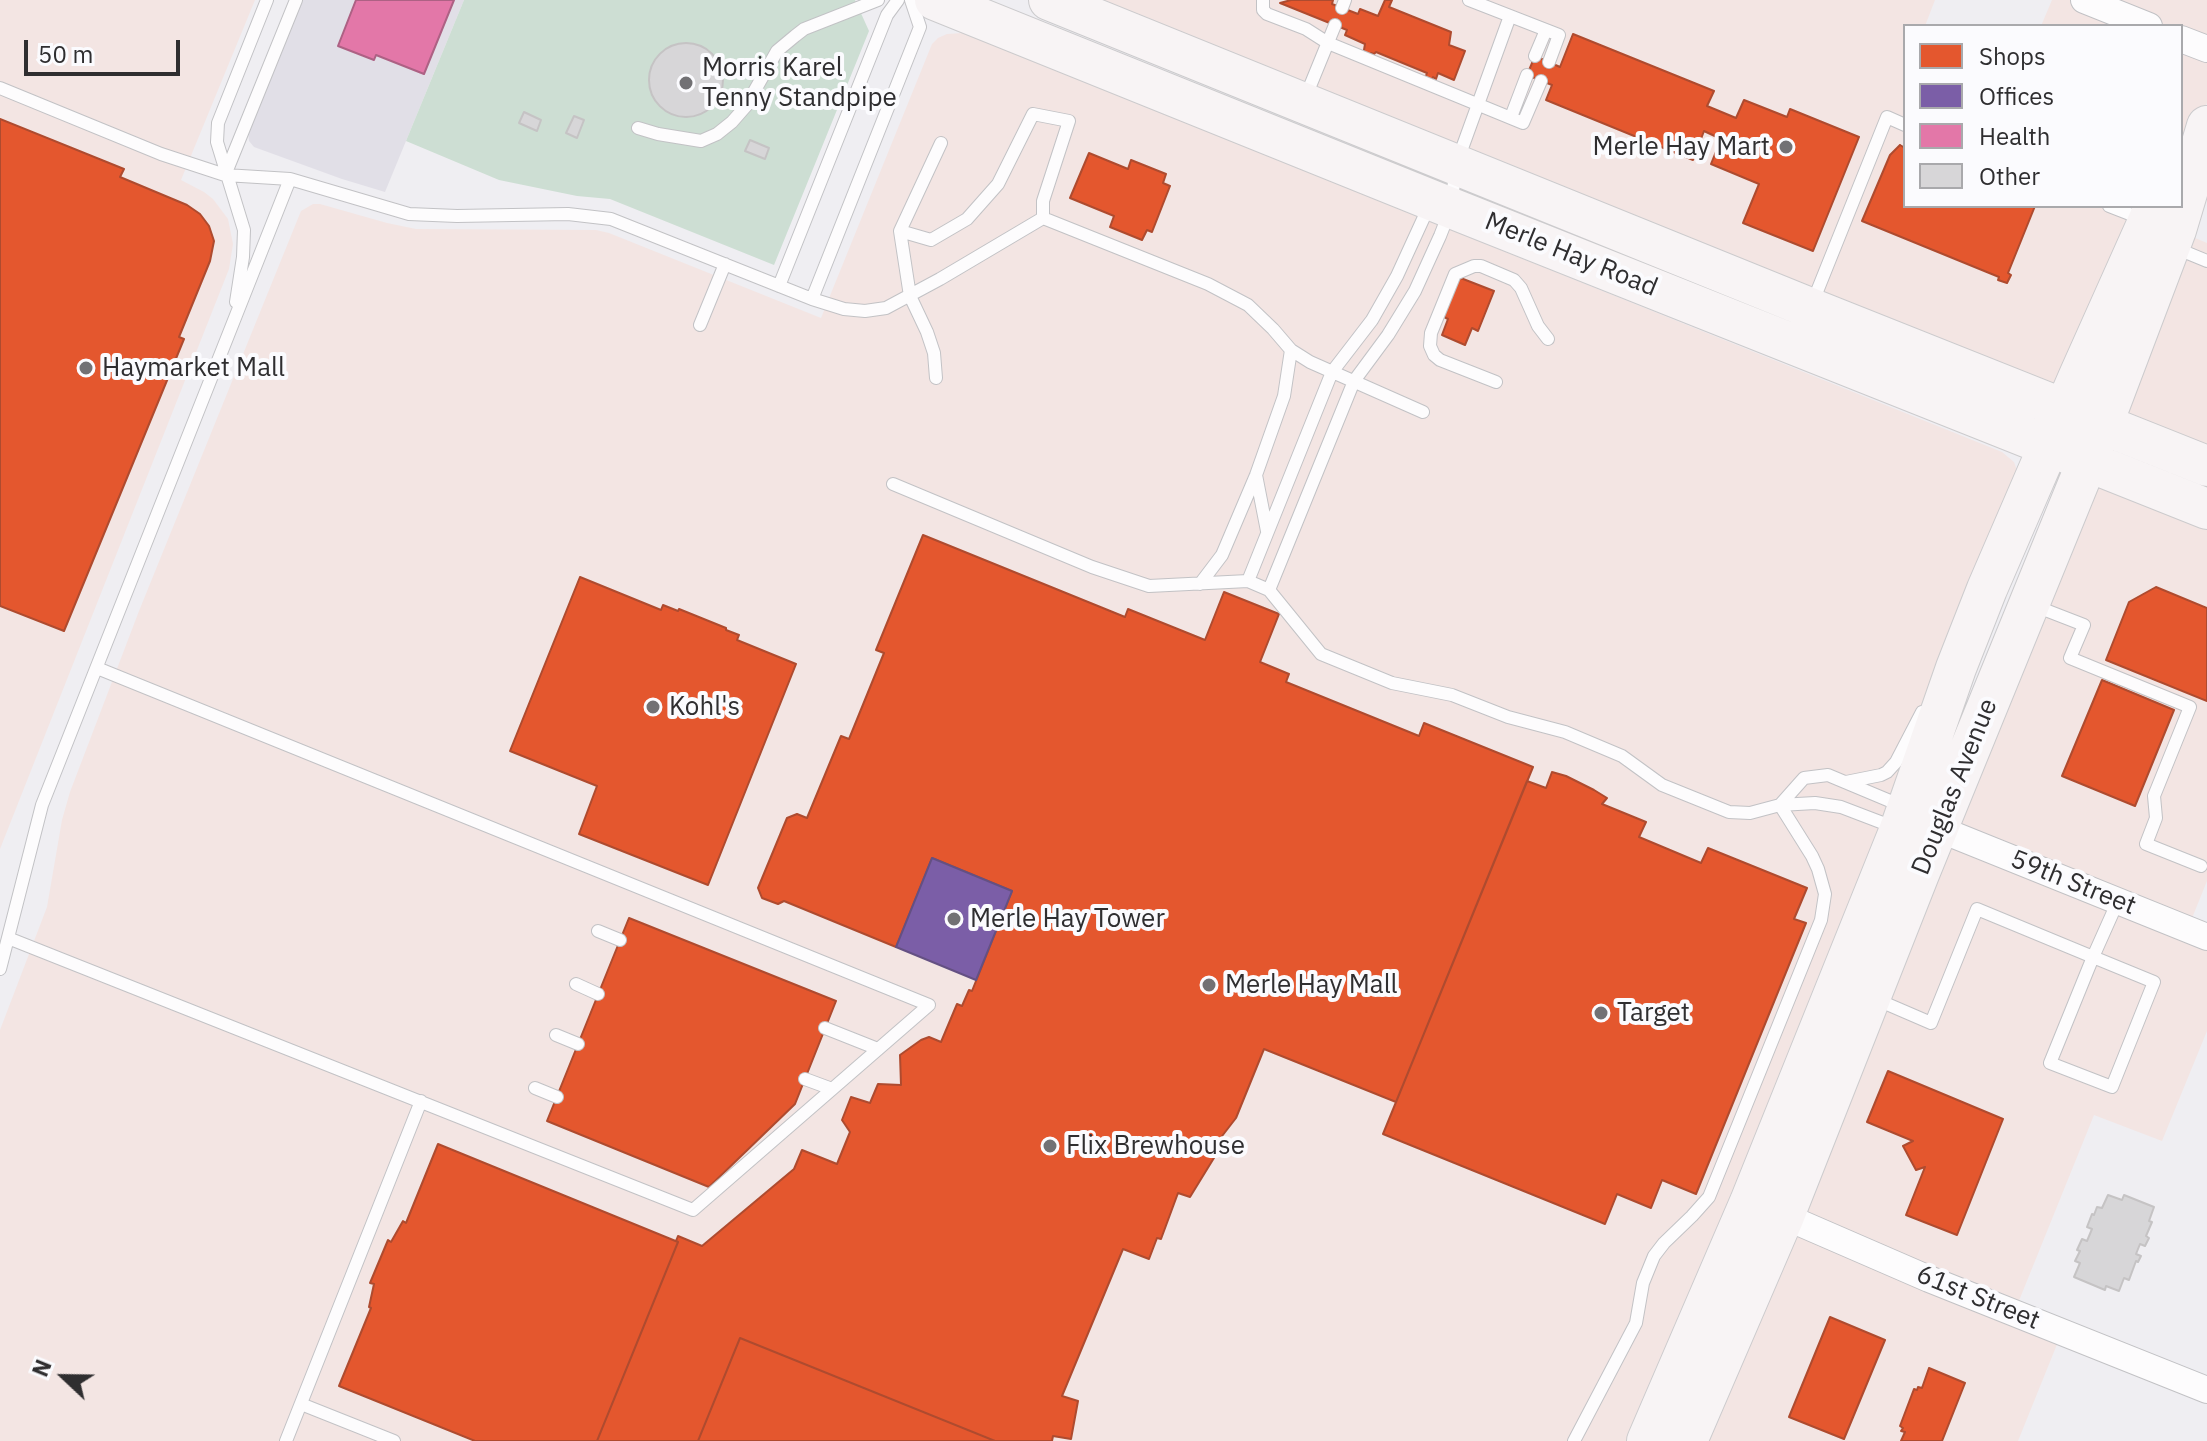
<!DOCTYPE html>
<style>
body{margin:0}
#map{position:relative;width:2207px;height:1441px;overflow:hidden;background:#efeef2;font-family:"IBM Plex Sans",sans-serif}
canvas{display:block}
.legend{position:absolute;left:1903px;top:24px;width:280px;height:184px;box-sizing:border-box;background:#fbfbfe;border:2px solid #a9a9ac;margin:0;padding:10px 14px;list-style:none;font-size:24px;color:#2f2e30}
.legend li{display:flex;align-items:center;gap:16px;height:40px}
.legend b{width:40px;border:2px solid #a9a9ac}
.north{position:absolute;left:24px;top:1337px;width:80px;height:80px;-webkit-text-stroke:6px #fbfbfe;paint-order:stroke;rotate:292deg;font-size:22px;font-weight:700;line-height:32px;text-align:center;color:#2f2e30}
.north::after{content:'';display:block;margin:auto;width:28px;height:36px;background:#2f2e30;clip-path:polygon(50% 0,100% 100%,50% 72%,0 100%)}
.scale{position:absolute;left:24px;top:40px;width:156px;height:36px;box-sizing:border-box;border:4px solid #2f2e30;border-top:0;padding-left:10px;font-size:24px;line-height:28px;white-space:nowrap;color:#2f2e30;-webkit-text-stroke:6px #fbfbfe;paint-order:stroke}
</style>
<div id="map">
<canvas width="2207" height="1441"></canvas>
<ul class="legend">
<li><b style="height:22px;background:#e4572e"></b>Shops</li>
<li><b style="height:22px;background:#7b5ea7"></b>Offices</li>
<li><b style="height:22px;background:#e377a8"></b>Health</li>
<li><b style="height:22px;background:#d7d6d8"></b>Other</li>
</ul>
<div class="north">N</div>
<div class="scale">50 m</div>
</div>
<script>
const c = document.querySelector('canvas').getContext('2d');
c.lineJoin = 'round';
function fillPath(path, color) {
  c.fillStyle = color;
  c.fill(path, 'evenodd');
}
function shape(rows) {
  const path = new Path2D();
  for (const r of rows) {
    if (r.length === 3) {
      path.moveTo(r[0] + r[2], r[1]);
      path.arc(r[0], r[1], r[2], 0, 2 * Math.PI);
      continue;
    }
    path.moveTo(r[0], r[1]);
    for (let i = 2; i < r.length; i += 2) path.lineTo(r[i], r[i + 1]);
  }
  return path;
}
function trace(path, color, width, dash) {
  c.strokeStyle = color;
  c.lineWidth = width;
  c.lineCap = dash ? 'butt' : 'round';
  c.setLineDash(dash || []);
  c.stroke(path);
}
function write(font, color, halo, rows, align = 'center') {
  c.font = font + ' "IBM Plex Sans",sans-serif';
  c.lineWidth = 8;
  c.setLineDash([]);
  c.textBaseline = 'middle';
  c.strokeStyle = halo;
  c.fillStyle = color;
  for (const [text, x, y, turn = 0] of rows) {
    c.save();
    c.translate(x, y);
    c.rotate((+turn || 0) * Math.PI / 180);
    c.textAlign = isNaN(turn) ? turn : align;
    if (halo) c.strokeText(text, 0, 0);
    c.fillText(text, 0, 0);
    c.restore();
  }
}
fillPath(shape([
 [0,0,255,0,181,180,204,192,213,199,228,219,233,244,229,269,0,849],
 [1049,0,1935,0,1925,26,1905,26,1905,206,2155,206,2064,408],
 [2052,0,2207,0,2207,103,2181,152,2181,26,2041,26],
 [963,33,2002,452,2014,462,2019,476,1877,853,1633,1441,0,1441,0,1030,47,907,62,820,70,792,139,611,301,211,313,204,320,204,387,223,416,229,596,230,609,233,821,318,932,44,938,38,947,34],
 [2176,230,2207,243,2207,466,2103,423],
 [2088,461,2207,509,2207,881,2188,928,2207,936,2207,1031,2162,1141,2094,1115,2014,1313,2062,1332,2018,1441,1687,1441]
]), '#f3e5e3');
fillPath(shape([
 [303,0,464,0,385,192,342,179,254,147,249,141,248,132]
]), '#e1dfe7');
fillPath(shape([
 [464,0,855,0,869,31,774,265,610,199,577,196,499,180,406,141]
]), '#cdded3');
const shops = shape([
 [1291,0,1333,0,1332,4,1358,14,1360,9,1378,16,1385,0,1392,0,1389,7,1451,32,1449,45,1465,51,1454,80,1438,73,1436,79,1433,77,1431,83,1424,81,1427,73,1376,52,1374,54,1371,53,1369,59,1363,56,1365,44,1345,35,1347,30,1280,3,1291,0],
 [1573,34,1714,91,1707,106,1736,118,1744,100,1787,117,1790,109,1859,137,1813,251,1743,223,1759,184,1711,164,1721,139,1704,131,1693,160,1546,100,1552,85,1527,75,1535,56,1560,67,1573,34],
 [0,119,124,169,120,177,187,205,200,214,209,226,214,241,210,261,179,337,184,339,64,631,0,606,0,119],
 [1900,145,1905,148,1905,206,2035,206,2008,273,2011,275,2007,283,1998,280,1999,277,1862,221,1890,155,1900,145],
 [1089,153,1128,169,1131,160,1166,174,1163,183,1170,186,1152,232,1147,230,1142,240,1110,227,1114,216,1070,198,1089,153],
 [1458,277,1494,291,1478,331,1472,328,1465,345,1442,335,1448,319,1440,315,1458,277],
 [923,535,1125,617,1128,609,1205,640,1224,592,1279,614,1260,662,1289,674,1286,682,1419,736,1424,723,1533,767,1396,1102,1264,1049,1236,1118,1212,1149,1217,1153,1190,1197,1178,1193,1161,1239,1157,1238,1149,1259,1123,1249,1062,1396,1078,1401,1071,1439,1053,1436,1052,1441,995,1441,740,1338,698,1441,597,1441,678,1242,676,1241,678,1236,702,1246,794,1169,802,1150,837,1164,850,1132,842,1120,851,1097,870,1103,878,1084,901,1085,900,1055,921,1040,929,1037,941,1042,957,1004,962,1006,969,990,972,991,1012,891,932,858,896,947,784,901,778,904,762,898,758,888,787,818,797,814,807,818,841,736,849,739,884,653,876,650,923,535],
 [580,577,661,610,663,605,678,611,679,609,726,628,726,630,739,635,737,640,796,664,708,885,579,834,597,786,510,751,580,577],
 [2156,587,2207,608,2207,701,2106,660,2129,602,2156,587],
 [2102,680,2174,710,2135,806,2062,776,2102,680],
 [1552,772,1566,776,1594,790,1607,798,1602,804,1646,822,1639,837,1701,863,1708,848,1807,888,1794,919,1806,923,1696,1194,1662,1180,1651,1208,1617,1194,1605,1224,1383,1134,1527,781,1546,788,1552,772],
 [629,918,836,1001,795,1104,709,1187,547,1121,629,918],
 [1888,1071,2003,1119,1957,1235,1906,1215,1925,1167,1916,1170,1903,1146,1913,1141,1867,1122,1888,1071],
 [438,1144,678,1242,597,1441,475,1441,339,1386,371,1308,369,1307,374,1284,370,1283,388,1240,391,1242,403,1221,406,1223,438,1144],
 [1830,1317,1885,1340,1844,1439,1789,1417,1830,1317],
 [740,1338,995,1441,698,1441,740,1338],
 [1929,1368,1965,1383,1942,1441,1901,1441,1905,1432,1901,1431,1903,1428,1900,1426,1914,1389,1917,1390,1918,1387,1922,1388,1929,1368]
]);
fillPath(shops, '#e4572e');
trace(shops, '#ae4b2f', 2);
const offices = shape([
 [932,858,1012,891,976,980,896,947,932,858]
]);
fillPath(offices, '#7b5ea7');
trace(offices, '#645083', 2);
const health = shape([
 [356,0,454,0,424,74,376,55,374,60,338,46,356,0]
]);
fillPath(health, '#e377a8');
trace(health, '#ad6184', 2);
const building = shape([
 [686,80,37],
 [524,112,541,120,537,131,519,123,524,112],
 [574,116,584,120,577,138,566,133,574,116],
 [750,140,769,148,765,159,745,151,750,140],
 [2108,1195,2122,1200,2124,1195,2154,1207,2149,1221,2152,1222,2146,1236,2149,1238,2145,1246,2140,1244,2136,1254,2141,1256,2138,1262,2136,1261,2129,1280,2124,1278,2119,1291,2106,1286,2105,1290,2074,1277,2080,1263,2075,1261,2080,1251,2077,1250,2082,1239,2087,1241,2092,1229,2087,1227,2092,1214,2094,1215,2097,1207,2102,1208,2108,1195]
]);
fillPath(building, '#d7d6d8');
trace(building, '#c5c3c4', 2);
const service = shape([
 [1263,0,1263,10,1267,14,1306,29,1328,43,1523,123,1541,81],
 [1469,0,1559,35,1549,62],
 [1342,8,1345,0],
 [1535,56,1546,30],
 [0,88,161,154,225,175,290,179,409,214,457,216,568,214,611,219,812,299,844,309,865,311,886,308,940,279,1043,218],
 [1306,96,1335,25],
 [1511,117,1527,75],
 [638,128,658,134,701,141,717,134,732,122,746,106,777,51,795,36,804,29,878,0],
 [941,143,900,231,931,240,967,219,998,184,1033,114,1069,121,1043,201,1043,218],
 [225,175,296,0],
 [2109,206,2145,220],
 [1043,218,1208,284,1248,305,1273,329,1291,350,1310,362,1423,412],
 [900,231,910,296,927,332,934,353,936,378],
 [2173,247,2207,261],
 [779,286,887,15,898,0],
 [812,299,920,27,911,0],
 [236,302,243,257,244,230,217,142,218,123,267,0],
 [1812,304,1887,117,1905,125],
 [700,325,725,264],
 [1496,382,1440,360,1434,355,1430,346,1431,333,1455,274,1474,266,1481,266,1514,280,1521,288,1538,326,1548,339],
 [1256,475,1267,531],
 [893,484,1092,567,1149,586,1248,581,1269,590,1321,654,1392,683,1452,695,1508,717,1565,732,1622,756,1662,785,1729,812,1750,813,1780,805,1815,803,1841,807,1896,828],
 [1248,581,1332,372,1372,320,1397,276,1430,204],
 [1200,584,1222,555,1256,475,1284,396,1291,350],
 [1269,590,1354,381,1388,335,1415,291,1440,236,1451,208,1456,165,1510,16],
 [2035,606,2084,625,2070,658,2190,707,2154,796,2156,818,2146,844,2201,866],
 [1846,782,1881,775,1887,772,1896,762,1922,712],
 [1780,805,1804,778,1828,775,1902,806],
 [598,931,620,940],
 [8,938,693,1210,929,1005,97,668],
 [0,969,42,805,290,179],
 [576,984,598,994],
 [1873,998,1931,1023,1977,909,2093,957,2154,982,2112,1087,2050,1063,2093,957,2118,901],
 [825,1028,878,1049],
 [556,1035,578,1044],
 [805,1079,832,1089],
 [535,1088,557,1097],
 [301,1404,394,1441],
 [286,1441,421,1101],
 [1574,1441,1636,1323,1643,1283,1654,1256,1664,1243,1692,1216,1709,1197,1821,920,1825,894,1818,869,1812,856,1780,805]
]);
const minor = shape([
 [2084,0,2149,26],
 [2181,39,2207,49],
 [1926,820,1939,829,2207,937],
 [1770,1210,1929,1279,2207,1390]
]);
const primary = shape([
 [935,0,1451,208,2207,509],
 [1049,0,1810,308,2207,466],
 [1647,1441,1750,1202,1900,829,1956,668,1987,589,2079,376,2155,206],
 [1687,1441,1784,1216,1919,874,2103,423,2176,230,2207,126]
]);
trace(service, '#c2c2c5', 14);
trace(minor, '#c2c2c5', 28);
trace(primary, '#cccbcd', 42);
trace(service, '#fdfcfd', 12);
trace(minor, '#fdfcfd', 26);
trace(primary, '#f8f4f5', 40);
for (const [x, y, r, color] of [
 [686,83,8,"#727174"],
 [1786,147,8,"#727174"],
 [86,368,8,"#727174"],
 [653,707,8,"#727174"],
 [954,919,8,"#727174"],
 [1209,985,8,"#727174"],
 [1601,1013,8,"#727174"],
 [1050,1146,8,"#727174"]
]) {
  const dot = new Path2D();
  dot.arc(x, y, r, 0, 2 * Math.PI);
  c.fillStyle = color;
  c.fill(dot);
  trace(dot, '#fbfbfe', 3);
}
write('26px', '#2f2e30', '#fbfbfe', [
 ["Morris Karel",702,68],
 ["Tenny Standpipe",702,98],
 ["Merle Hay Mart",1770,147,"right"],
 ["Haymarket Mall",102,368],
 ["Kohl's",669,707],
 ["Merle Hay Tower",970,919],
 ["Merle Hay Mall",1225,985],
 ["Target",1617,1013],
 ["Flix Brewhouse",1066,1146]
], 'left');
write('26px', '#2f2e30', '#fbfbfe', [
 ["Merle Hay Road",1571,255,22],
 ["Douglas Avenue",1955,787,-68],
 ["59th Street",2073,883,22],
 ["61st Street",1978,1298,22]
]);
</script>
